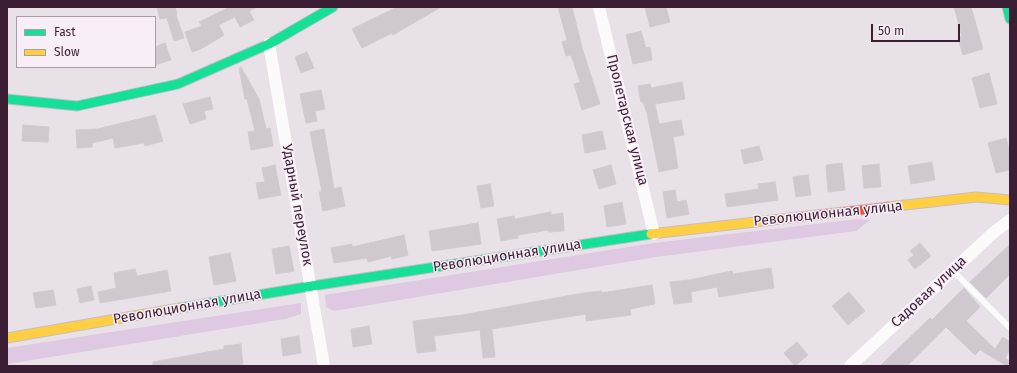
<!DOCTYPE html>
<meta charset="utf-8">
<style>
body{margin:0}
#map{position:relative;width:1017px;height:373px;overflow:hidden;background:#e8e1e7;font-family:"Fira Sans",sans-serif}
canvas{display:block}
.frame{position:absolute;inset:0;border:8px solid #3c1e34;pointer-events:none}
.legend{position:absolute;left:16px;top:16px;width:140px;height:52px;box-sizing:border-box;background:#f7eef7;border:1px solid #ac9ba9;margin:0;padding:5px 7px;list-style:none;font-size:12px;color:#3c1e34}
.legend li{display:flex;align-items:center;gap:8px;height:20px}
.legend b{width:20px;border:1px solid #ac9ba9}
.scale{position:absolute;left:871px;top:24px;width:89px;height:18px;box-sizing:border-box;border:2px solid #3c1e34;border-top:0;padding-left:5px;font-size:12px;line-height:14px;white-space:nowrap;color:#3c1e34;-webkit-text-stroke:3px #f7eef7;paint-order:stroke}
</style>
<div id="map">
<canvas width="1017" height="373"></canvas>
<div class="frame"></div>
<ul class="legend">
<li><b style="height:5px;background:#16e098"></b>Fast</li>
<li><b style="height:5px;background:#ffcf43"></b>Slow</li>
</ul>
<div class="scale">50 m</div>
</div>
<script>
const c = document.querySelector('canvas').getContext('2d');
c.lineJoin = 'round';
function fillPath(path, color) {
  c.fillStyle = color;
  c.fill(path, 'evenodd');
}
function shape(rows) {
  const path = new Path2D();
  for (const r of rows) {
    path.moveTo(r[0], r[1]);
    for (let i = 2; i < r.length; i += 2) path.lineTo(r[i], r[i + 1]);
  }
  return path;
}
function trace(path, color, width, dash) {
  c.strokeStyle = color;
  c.lineWidth = width;
  c.lineCap = dash ? 'butt' : 'round';
  c.setLineDash(dash || []);
  c.stroke(path);
}
function write(font, color, halo, rows, align = 'center') {
  c.font = font + ' "Fira Sans",sans-serif';
  c.lineWidth = 3;
  c.setLineDash([]);
  c.textBaseline = 'middle';
  c.strokeStyle = halo;
  c.fillStyle = color;
  for (const [text, x, y, turn = 0] of rows) {
    c.save();
    c.translate(x, y);
    c.rotate((+turn || 0) * Math.PI / 180);
    c.textAlign = isNaN(turn) ? turn : align;
    if (halo) c.strokeText(text, 0, 0);
    c.fillText(text, 0, 0);
    c.restore();
  }
}
fillPath(shape([
 [858,219,870,220,856,231,656,257,334,311,326,307,325,295,654,243],
 [301,303,301,314,285,319,7,364,7,348]
]), '#dec8e2');
const building = shape([
 [157,7,175,7,177,15,176,15,184,38,174,41,167,18,160,19,157,7],
 [230,7,257,7,249,11,254,20,240,27,235,17,219,25,224,35,201,49,192,52,185,32,202,26,199,22,230,7],
 [397,7,441,7,393,35,392,33,362,48,352,29,397,7],
 [558,7,572,7,583,51,600,104,582,110,574,84,580,82,571,55,566,56,562,42,567,40,558,7],
 [645,7,666,7,670,22,650,27,645,7],
 [954,7,971,7,983,49,963,55,958,38,962,36,954,7],
 [641,31,646,48,650,47,652,60,633,64,626,35,641,31],
 [165,43,171,60,155,65,155,47,165,43],
 [307,52,314,68,301,73,295,57,307,52],
 [241,67,259,99,266,129,270,128,273,146,251,150,248,132,255,131,247,99,245,99,239,68,241,67],
 [989,73,997,104,980,108,972,78,989,73],
 [682,82,685,99,655,104,659,124,681,120,684,135,673,137,678,168,659,172,647,113,643,102,641,102,638,86,650,84,651,88,682,82],
 [321,90,325,109,315,111,317,121,306,123,300,94,321,90],
 [210,97,213,109,204,111,206,119,190,124,183,104,210,97],
 [155,115,163,141,145,146,144,143,115,148,113,138,92,143,92,147,77,148,76,130,97,129,155,115],
 [23,125,49,127,48,142,22,141,23,125],
 [324,129,334,189,341,187,345,206,323,211,319,192,322,192,310,132,324,129],
 [602,131,606,149,585,153,582,135,602,131],
 [1006,138,1010,151,1010,170,996,173,988,143,1006,138],
 [759,146,763,160,744,164,741,150,759,146],
 [932,162,935,180,911,184,908,166,932,162],
 [842,163,845,190,828,192,826,165,842,163],
 [879,164,881,187,864,188,862,166,879,164],
 [275,165,281,195,259,199,256,183,265,182,262,168,275,165],
 [611,165,616,184,599,189,593,170,611,165],
 [808,175,811,195,796,197,793,177,808,175],
 [775,182,778,200,727,207,725,194,759,189,758,184,775,182],
 [490,184,494,206,481,208,477,186,490,184],
 [675,190,677,202,686,200,689,214,667,218,663,192,675,190],
 [622,202,626,224,607,227,604,206,622,202],
 [551,212,551,215,563,213,564,231,548,232,548,230,518,235,518,238,501,241,497,219,514,216,515,219,551,212],
 [478,223,481,244,432,251,429,231,478,223],
 [404,235,408,255,392,259,391,256,368,262,367,258,334,263,331,248,352,244,352,247,404,235],
 [920,243,931,256,915,269,908,260,914,255,910,251,920,243],
 [1010,244,1010,274,986,298,970,282,1010,244],
 [289,246,294,271,276,274,272,249,289,246],
 [230,253,236,281,214,285,209,257,230,253],
 [771,268,774,288,719,297,717,287,691,292,692,302,674,304,670,282,689,280,732,271,733,274,771,268],
 [135,269,137,276,167,270,171,291,100,303,98,292,116,288,114,273,135,269],
 [652,285,655,304,630,309,631,315,586,321,586,314,492,329,495,357,483,358,480,330,434,336,436,351,417,353,413,321,462,315,583,293,601,291,601,293,652,285],
 [91,286,94,300,80,303,77,289,91,286],
 [964,288,980,307,966,321,995,349,1003,337,1010,342,1010,349,1005,358,1010,362,1007,366,980,350,975,355,946,327,907,366,880,366,930,318,932,320,964,288],
 [53,290,56,305,36,308,33,293,53,290],
 [849,292,865,311,848,325,832,306,849,292],
 [369,326,372,344,353,347,351,329,369,326],
 [299,336,301,353,283,356,281,339,299,336],
 [797,342,808,355,795,366,784,353,797,342],
 [241,344,243,366,153,366,153,362,224,349,224,346,241,344]
]);
fillPath(building, '#cfc8ce');
trace(building, '#d1cad0', 1);
const fast = shape([
 [1007,7,1010,19],
 [7,99,77,106,178,84,269,44,333,7],
 [180,308,312,286,651,234]
]);
const slow = shape([
 [888,207,976,197,1010,200],
 [651,234,790,218],
 [7,338,180,308]
]);
const jam = shape([
 [790,218,888,207]
]);
trace(fast, '#c8bdc5', 11);
trace(slow, '#c8bdc5', 11);
trace(jam, '#c8bdc5', 11);
trace(shape([
 [952,270,1010,328]
]), '#fcfafb', 6);
trace(shape([
 [599,7,654,234],
 [269,44,324,366],
 [850,366,993,233,1010,220]
]), '#fcfafb', 12);
trace(fast, '#16e098', 9);
trace(slow, '#ffcf43', 9);
trace(jam, '#f24e42', 9);
write('14px', '#3c1e34', '#f7eef7', [
 ["Пролетарская улица",627,120,76],
 ["Ударный переулок",297,205,80],
 ["Революционная улица",828,214,-6],
 ["Революционная улица",507,256,-9],
 ["Садовая улица",929,292,-43],
 ["Революционная улица",187,307,-10]
]);
</script>
